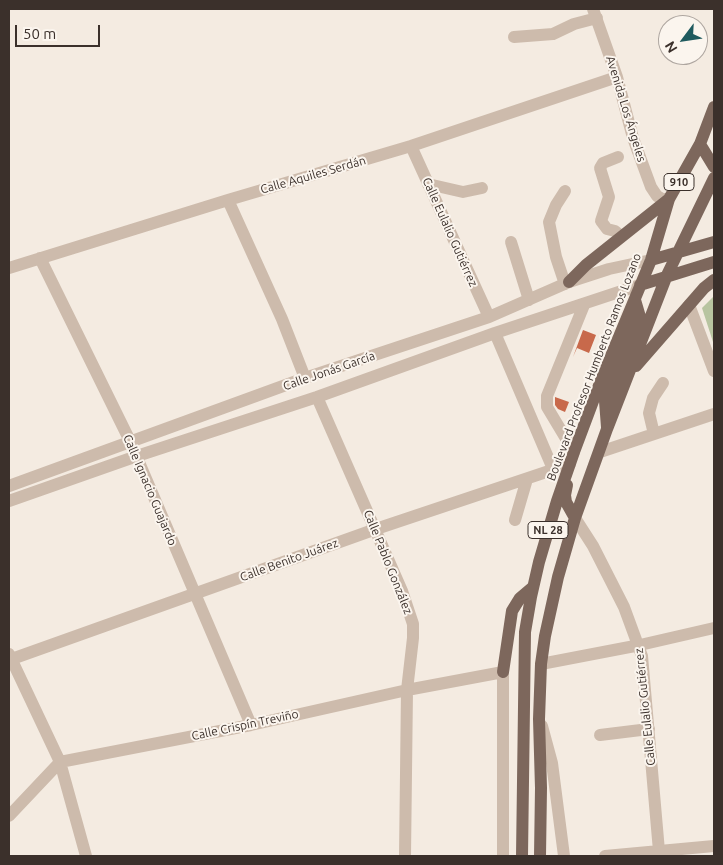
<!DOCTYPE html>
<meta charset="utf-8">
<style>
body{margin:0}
#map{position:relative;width:723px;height:865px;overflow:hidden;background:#f4ebe1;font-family:Ubuntu,sans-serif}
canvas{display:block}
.frame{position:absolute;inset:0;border:10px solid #3b302b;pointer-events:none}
.north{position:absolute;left:658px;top:15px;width:50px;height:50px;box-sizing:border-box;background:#fbf5ee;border:1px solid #aea6a0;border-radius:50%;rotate:239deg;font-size:14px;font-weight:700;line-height:20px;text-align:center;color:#3b302b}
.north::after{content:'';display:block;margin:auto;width:18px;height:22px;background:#1f5a5e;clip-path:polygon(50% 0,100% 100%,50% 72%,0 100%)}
.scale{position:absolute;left:15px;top:25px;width:85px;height:22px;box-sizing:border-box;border:2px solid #3b302b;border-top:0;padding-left:6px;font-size:15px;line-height:18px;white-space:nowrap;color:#3b302b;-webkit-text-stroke:4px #fbf5ee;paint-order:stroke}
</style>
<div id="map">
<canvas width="723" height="865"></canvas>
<div class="frame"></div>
<div class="north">N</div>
<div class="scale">50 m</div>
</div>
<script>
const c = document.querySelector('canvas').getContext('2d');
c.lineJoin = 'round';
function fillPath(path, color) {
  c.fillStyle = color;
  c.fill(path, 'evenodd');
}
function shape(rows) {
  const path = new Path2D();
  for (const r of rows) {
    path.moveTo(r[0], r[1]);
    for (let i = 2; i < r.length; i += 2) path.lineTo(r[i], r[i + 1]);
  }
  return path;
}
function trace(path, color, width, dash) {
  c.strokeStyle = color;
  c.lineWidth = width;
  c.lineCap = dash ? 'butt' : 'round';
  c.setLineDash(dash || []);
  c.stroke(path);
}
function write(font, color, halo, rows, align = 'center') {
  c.font = font + ' Ubuntu,sans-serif';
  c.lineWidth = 4;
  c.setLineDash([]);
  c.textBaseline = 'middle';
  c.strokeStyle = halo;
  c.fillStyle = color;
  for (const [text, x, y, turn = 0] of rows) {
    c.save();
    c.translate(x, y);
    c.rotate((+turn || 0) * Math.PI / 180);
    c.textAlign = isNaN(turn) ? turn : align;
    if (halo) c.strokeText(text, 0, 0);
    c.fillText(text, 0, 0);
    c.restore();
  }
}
fillPath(shape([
 [714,296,714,345,702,308]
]), '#b8c4a0');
fillPath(shape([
 [583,330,596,335,589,353,577,348,573,357],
 [555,397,569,402,565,412,558,409,555,405]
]), '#c8694b');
trace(shape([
 [593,9,617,77,633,138,651,187,657,196,662,199,669,199],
 [514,37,553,34,574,24,597,18],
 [411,146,489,317],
 [618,157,603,163,600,168,609,197,601,221,607,229,615,231,621,236],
 [428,184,463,192,482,188],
 [228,200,282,319,305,378],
 [511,242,529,300],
 [40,258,130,441,251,725],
 [9,268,228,200,411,146,617,77],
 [565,284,556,257,549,222,556,205,565,191],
 [689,305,714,371],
 [495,333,553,469],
 [317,397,402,591,413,624,413,638,407,690,405,856],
 [654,434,649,413,653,398,663,383],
 [574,452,547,407,547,396,584,305],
 [600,452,714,414],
 [9,486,305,378,489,317,569,282,609,269,651,260],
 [9,501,137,456,317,397,495,333,640,285],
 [575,518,593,546,624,607,642,656,659,851],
 [515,520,527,479],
 [9,654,60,762,86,856],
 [9,660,376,529,570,464],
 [541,664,640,645,714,628],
 [542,726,552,763,564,856],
 [600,735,649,729],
 [9,816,60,762,251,725,407,690,503,672,503,856],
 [605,856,714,846]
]), '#cdbbac', 12);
trace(shape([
 [700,144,714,167],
 [651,260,714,242],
 [569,282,586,265,669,199],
 [640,285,714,262],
 [636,366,704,288,714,280],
 [607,427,605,401,640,317,635,300],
 [567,485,565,495,566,502,575,518],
 [503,672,512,611,520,598,533,587],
 [522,856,525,632,531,597,539,562,557,501,574,452,601,380,651,260,669,199,700,144,714,107],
 [540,856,541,788,539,719,541,664,545,636,558,577,575,518,607,429,667,275,714,178]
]), '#7d675c', 12);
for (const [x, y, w] of [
 [679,182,30],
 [548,530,40]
]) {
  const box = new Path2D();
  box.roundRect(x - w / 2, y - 8.5, w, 17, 4);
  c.fillStyle = '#fbf5ee';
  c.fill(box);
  trace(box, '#3b302b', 1);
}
write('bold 11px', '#3b302b', null, [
 ["910",679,182],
 ["NL 28",548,530]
]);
write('12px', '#3b302b', '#fbf5ee', [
 ["Avenida Los Ángeles",626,109,73],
 ["Calle Aquiles Serdán",313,175,-16],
 ["Calle Eulalio Gutiérrez",450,232,66],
 ["Boulevard Profesor Humberto Ramos Lozano",594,367,-69],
 ["Calle Jonás García",329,371,-19],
 ["Calle Ignacio Guajardo",150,490,67],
 ["Calle Benito Juárez",289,560,-20],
 ["Calle Pablo González",388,562,68],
 ["Calle Eulalio Gutiérrez",645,707,-96],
 ["Calle Crispín Treviño",245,725,-12]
]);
</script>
